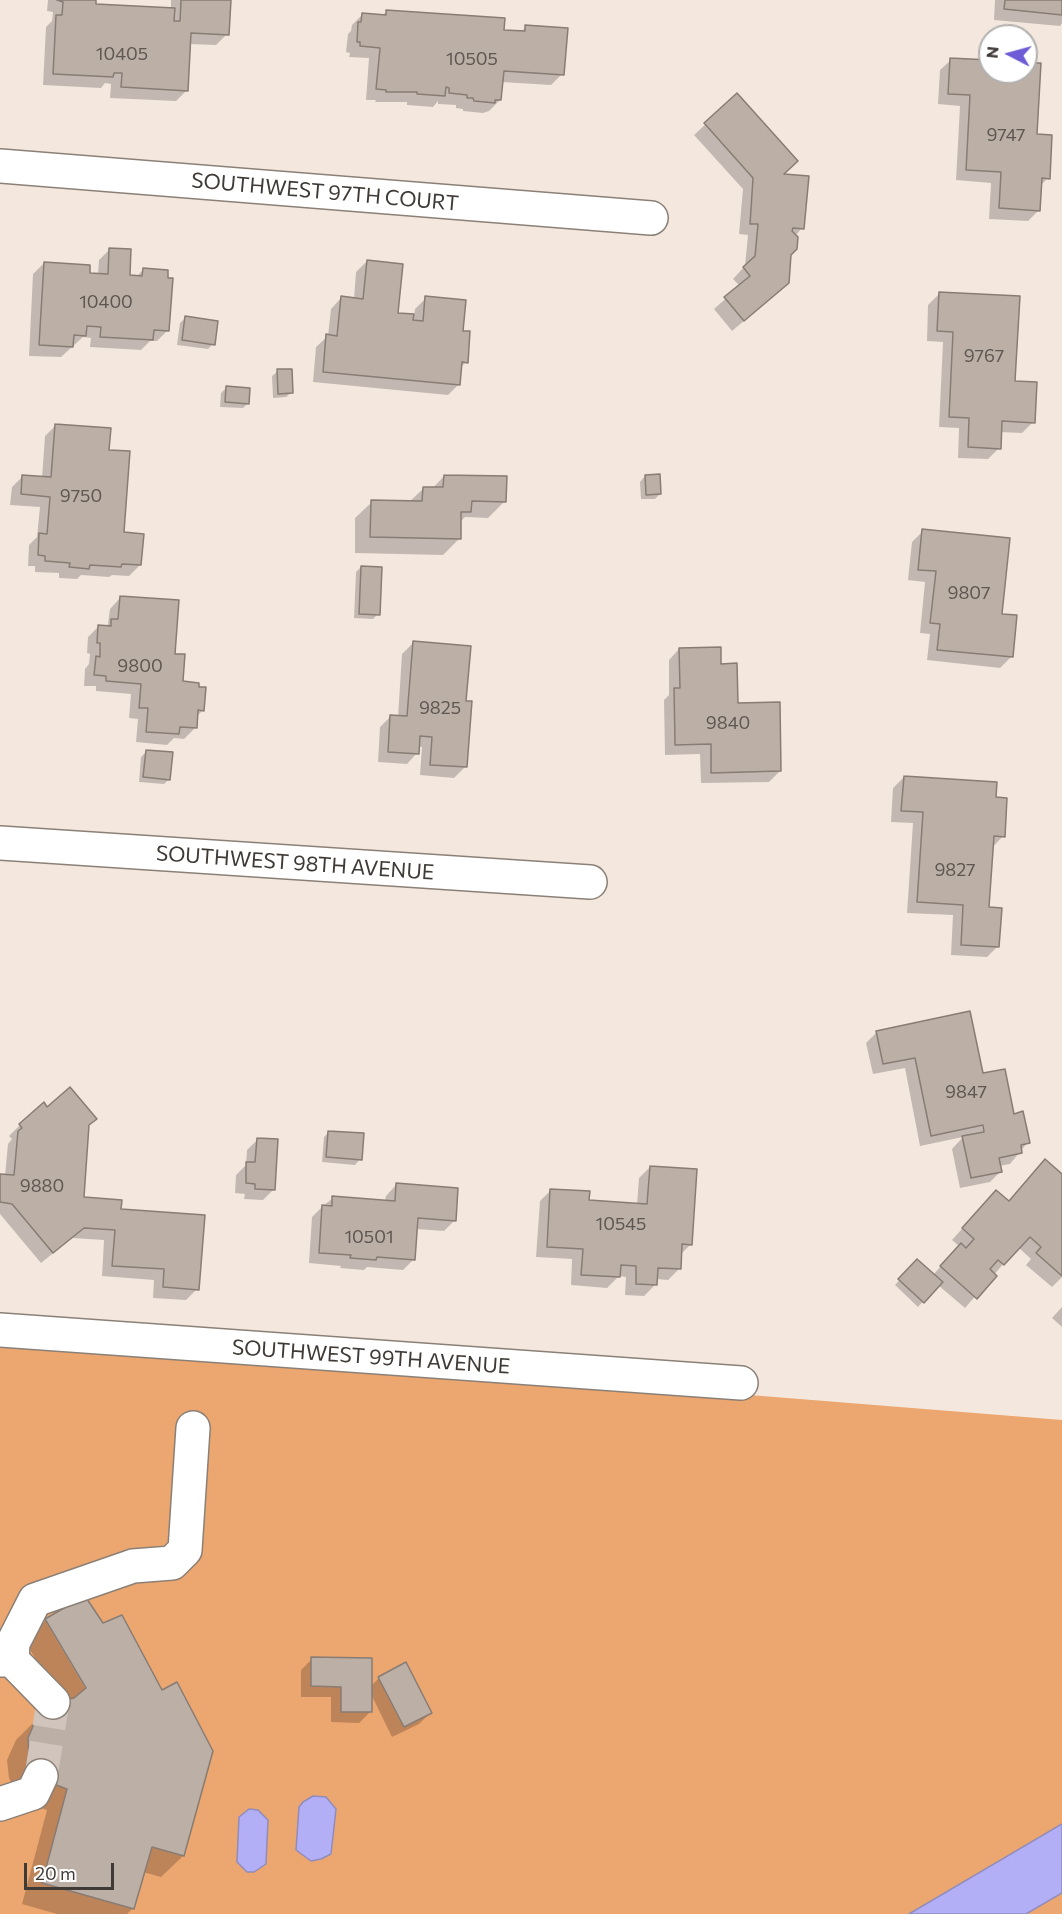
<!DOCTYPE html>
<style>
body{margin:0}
#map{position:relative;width:1062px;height:1914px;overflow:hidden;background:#f4e7de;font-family:Commissioner,sans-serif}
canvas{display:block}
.north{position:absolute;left:978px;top:24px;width:60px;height:60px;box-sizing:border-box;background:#fff;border:2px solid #b2b0af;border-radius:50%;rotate:276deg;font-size:16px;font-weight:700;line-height:24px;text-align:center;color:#3f3a36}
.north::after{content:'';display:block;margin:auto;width:21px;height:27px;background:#6e5cd6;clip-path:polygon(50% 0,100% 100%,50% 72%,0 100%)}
.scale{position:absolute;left:24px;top:1863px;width:90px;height:27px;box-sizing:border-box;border:3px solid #3f3a36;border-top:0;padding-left:8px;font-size:18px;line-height:21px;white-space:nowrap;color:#3f3a36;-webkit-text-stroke:4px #fff;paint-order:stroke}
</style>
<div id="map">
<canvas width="1062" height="1914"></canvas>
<div class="north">N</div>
<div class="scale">20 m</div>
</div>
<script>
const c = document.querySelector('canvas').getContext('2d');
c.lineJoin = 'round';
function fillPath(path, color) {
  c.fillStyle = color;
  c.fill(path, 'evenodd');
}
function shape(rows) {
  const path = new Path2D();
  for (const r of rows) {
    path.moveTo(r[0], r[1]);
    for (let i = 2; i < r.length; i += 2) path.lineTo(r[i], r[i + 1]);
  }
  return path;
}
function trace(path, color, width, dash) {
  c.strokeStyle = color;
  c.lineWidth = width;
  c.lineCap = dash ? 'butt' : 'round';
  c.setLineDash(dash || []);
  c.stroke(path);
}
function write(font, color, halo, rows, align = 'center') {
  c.font = font + ' Commissioner,sans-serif';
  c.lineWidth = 4.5;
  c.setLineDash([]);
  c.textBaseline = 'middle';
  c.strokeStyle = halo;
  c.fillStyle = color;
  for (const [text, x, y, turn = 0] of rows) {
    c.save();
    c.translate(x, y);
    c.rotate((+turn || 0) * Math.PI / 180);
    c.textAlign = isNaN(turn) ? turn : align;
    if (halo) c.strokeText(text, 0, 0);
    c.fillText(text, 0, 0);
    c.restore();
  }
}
fillPath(shape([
 [0,1335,1062,1420,1062,1914,0,1914]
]), '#eca66f');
const water = shape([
 [313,1796,326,1797,336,1809,331,1854,321,1859,311,1861,296,1850,299,1807,303,1802,313,1796],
 [249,1809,258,1810,268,1820,266,1864,254,1872,247,1872,237,1862,239,1817,249,1809],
 [1062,1824,1062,1893,1026,1914,909,1914,1062,1824]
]);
fillPath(water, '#b2aff6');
trace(water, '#908cbc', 1.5);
fillPath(shape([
 [48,0,95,0,95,5,171,9,171,0,229,0,227,34,216,45,189,44,187,90,176,101,110,98,111,84,105,83,101,88,43,85,46,27,52,21,53,12,47,11],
 [995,0,1062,0,1062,23,1060,26,994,20],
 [387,11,503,31,520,33,526,27,562,74,551,85,501,82,500,100,489,111,483,113,463,111,463,109,456,108,456,105,438,104,438,101,433,107,407,105,407,102,375,102,376,100,366,100,369,58,349,57,350,53,346,52,348,34,351,31,352,25,363,14,382,16],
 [951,60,990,62,990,72,1026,72,1026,64,1036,135,1048,178,1040,186,1039,210,1028,221,989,219,991,183,956,180,960,106,938,104,940,70],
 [737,95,782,175,802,228,795,236,776,294,732,331,714,309,740,286,733,279,745,266,748,235,739,234,743,189,694,135],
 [110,249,128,276,136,277,143,270,168,330,157,341,150,341,141,350,90,347,91,338,83,337,61,357,29,356,33,274,44,263,98,275,99,260],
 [367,261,396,314,414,316,415,309,426,298,462,332,466,362,460,368,459,384,448,395,313,382,316,347,328,336,331,309,341,298,354,299,356,272],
 [939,294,1014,382,1033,422,1022,433,1000,432,999,448,988,459,958,458,959,428,939,427,943,342,927,341,928,305],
 [185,318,213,344,208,349,177,345,180,323],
 [278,371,292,392,286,397,273,398,272,376],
 [226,388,248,403,243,408,220,407,221,393],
 [56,425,108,451,123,534,140,565,129,576,112,575,109,577,81,575,77,579,59,578,59,573,35,572,35,566,28,566,29,545,37,537,40,507,10,505,12,487,23,476,42,478,45,436],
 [444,476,505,501,488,518,465,517,460,522,460,538,443,555,355,553,355,518,372,502,409,502,424,488,432,489],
 [645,476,660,494,655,499,641,499,640,482],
 [923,531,1000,615,1011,657,1000,668,927,660,930,634,920,633,925,582,908,580,912,542],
 [361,567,378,614,373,619,354,618,356,572],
 [120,598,174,655,182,683,203,710,196,717,195,728,184,739,174,738,167,745,136,742,138,719,129,718,131,694,96,691,96,686,84,686,85,669,89,664,90,654,87,653,88,637,99,626,105,627,108,624,110,609],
 [413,643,465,702,465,767,454,778,420,775,422,747,418,747,417,753,407,764,378,762,380,727,391,716,398,717,402,654],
 [679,649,719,665,736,704,780,771,769,782,701,783,700,754,665,755,664,700,669,695,669,660],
 [147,751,169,779,164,784,139,782,141,757],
 [904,777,1003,836,992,848,988,908,998,946,987,957,951,955,953,915,907,913,913,823,891,822,893,788],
 [877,1032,982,1075,1013,1115,1028,1142,1010,1164,999,1166,1001,1171,990,1182,960,1188,952,1149,963,1137,920,1146,905,1068,873,1074,866,1043],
 [47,1109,88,1126,82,1199,120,1210,197,1289,186,1300,153,1298,154,1280,102,1276,104,1240,72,1238,41,1263,0,1214,0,1175,5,1176,8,1144,12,1139,9,1136,20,1125],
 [329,1132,360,1159,355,1165,322,1162,324,1137],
 [258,1139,274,1189,263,1200,244,1199,245,1194,235,1193,236,1175,246,1165,247,1150],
 [650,1167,691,1244,680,1255,679,1269,668,1280,656,1279,655,1285,644,1296,625,1295,626,1277,619,1276,607,1288,571,1285,572,1259,536,1257,540,1201,551,1190,588,1201,637,1205,639,1178],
 [1062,1176,1062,1277,1052,1287,1026,1265,1031,1259,1018,1247,965,1308,938,1285,918,1307,895,1285,917,1261,933,1275,959,1246,952,1240,985,1203,1008,1203],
 [396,1185,455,1220,444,1231,416,1229,414,1259,403,1270,367,1267,364,1270,340,1268,341,1266,309,1263,312,1217,323,1206,333,1198,385,1201,386,1196],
 [1062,1307,1062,1327,1052,1318],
 [46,1620,102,1625,212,1751,183,1856,161,1877,143,1872,133,1908,127,1914,57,1914,22,1904,47,1810,30,1804,16,1793,9,1778,7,1760,16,1740,38,1718,61,1702,25,1641],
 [47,1624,50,1624,91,1694,89,1695],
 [312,1659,370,1687,379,1678,430,1713,419,1724,392,1737,370,1692,370,1712,359,1723,331,1722,331,1697,301,1697,301,1670]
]), '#0003');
const building = shape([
 [57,0,96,0,96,4,175,8,174,21,180,21,181,0,231,0,229,35,191,33,188,91,121,87,122,73,114,73,113,77,53,74,56,15,62,15,63,2,57,0],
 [1005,0,1062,0,1062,15,1004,9,1005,0],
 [386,10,505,18,504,30,525,31,525,25,568,28,564,75,504,71,501,100,495,100,495,103,474,101,473,98,467,98,467,95,449,93,449,88,446,87,445,96,417,94,417,92,386,92,386,90,376,89,380,48,360,46,360,42,357,42,358,22,361,22,362,13,386,15,386,10],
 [950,58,990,60,990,72,1026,72,1026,63,1041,63,1037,134,1052,135,1050,179,1042,178,1040,211,999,208,1001,172,966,170,970,95,948,94,950,58],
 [737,93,798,161,784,174,809,176,804,229,793,228,792,231,798,237,797,249,791,255,789,283,744,321,724,297,750,276,743,267,755,256,758,224,750,224,753,178,704,123,737,93],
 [109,248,131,249,130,275,142,276,143,268,168,270,168,278,173,278,169,331,154,330,153,340,100,337,101,327,87,326,86,336,74,335,73,347,39,345,44,262,90,265,90,273,108,274,109,248],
 [367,260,403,264,398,313,414,314,413,320,423,321,425,296,466,300,463,331,470,331,468,363,462,362,460,385,323,372,326,334,337,336,341,296,363,299,367,260],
 [939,292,1020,296,1015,381,1037,382,1035,423,1002,421,1001,449,968,447,969,418,949,417,953,332,937,331,939,292],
 [185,316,218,321,215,345,182,340,185,316],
 [277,369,292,369,293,393,278,394,277,369],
 [226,386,250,388,249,404,225,402,226,386],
 [55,424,111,428,109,450,130,451,124,532,144,534,141,565,122,564,121,567,90,565,89,569,69,567,70,563,45,561,45,556,38,555,39,533,47,534,50,497,21,494,22,475,51,477,55,424],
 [660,474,661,494,646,495,645,475,660,474],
 [444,475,507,476,506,502,472,501,471,512,461,512,461,539,370,537,371,500,422,501,423,487,443,487,444,475],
 [922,529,1010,538,1002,614,1017,615,1013,657,937,650,940,624,930,623,936,571,918,570,922,529],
 [361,566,382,567,380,615,359,614,361,566],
 [120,596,179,600,175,654,185,654,183,681,199,683,199,687,206,687,204,711,198,710,197,728,180,727,179,734,146,732,148,708,139,708,141,684,106,681,106,676,94,675,96,656,100,657,100,643,97,643,98,625,111,626,111,619,118,619,120,596],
 [413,641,471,646,466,701,472,701,467,767,430,765,432,737,420,736,419,754,388,752,390,715,407,716,413,641],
 [721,647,721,664,737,663,738,703,780,702,781,771,711,773,711,744,675,745,674,688,680,688,679,648,721,647],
 [146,750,173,752,170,780,143,777,146,750],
 [904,776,997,782,996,797,1007,798,1005,837,994,836,989,907,1002,908,999,947,961,945,963,905,917,902,923,812,901,811,904,776],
 [970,1011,983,1073,1005,1069,1014,1114,1023,1111,1030,1143,1021,1145,1022,1153,999,1158,1002,1172,971,1178,962,1136,984,1132,983,1125,931,1136,915,1058,883,1064,876,1031,970,1011],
 [70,1087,97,1119,89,1125,84,1197,122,1200,121,1209,205,1215,199,1290,163,1287,164,1269,112,1266,115,1230,84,1228,53,1253,12,1204,0,1202,0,1174,14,1175,18,1131,22,1128,19,1124,44,1102,47,1107,70,1087],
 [328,1131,364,1133,362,1160,326,1157,328,1131],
 [257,1138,278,1139,275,1190,255,1189,255,1184,246,1183,246,1162,255,1162,257,1138],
 [1045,1159,1062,1174,1062,1276,1036,1253,1041,1247,1030,1237,1004,1265,998,1260,990,1269,997,1276,977,1299,940,1266,961,1243,966,1248,974,1239,962,1228,996,1190,1009,1201,1045,1159],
 [650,1166,697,1169,692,1245,682,1244,681,1269,658,1268,657,1285,636,1284,636,1266,621,1265,620,1277,581,1275,583,1249,547,1247,550,1189,590,1191,589,1200,647,1204,650,1166],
 [396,1183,458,1188,456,1221,418,1218,415,1260,377,1257,376,1260,350,1258,351,1255,319,1253,322,1205,332,1206,332,1196,395,1201,396,1183],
 [917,1259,943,1282,924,1303,898,1279,917,1259],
 [85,1596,103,1623,122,1615,162,1690,177,1682,213,1751,184,1856,152,1847,134,1909,42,1883,67,1789,51,1783,37,1772,29,1756,28,1738,37,1717,53,1702,74,1698,86,1688,45,1619,85,1596],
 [311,1657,372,1658,372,1712,341,1712,341,1687,311,1686,311,1657],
 [406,1662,432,1713,404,1727,378,1677,406,1662]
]);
fillPath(building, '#bbafa6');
trace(building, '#887c74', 1.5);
trace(shape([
 [41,1776,53,1702]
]), '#d0c4bc', 33, [33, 16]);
const minor = shape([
 [0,166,651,218],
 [0,843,590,882],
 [0,1330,741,1383],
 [0,1660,12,1660,53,1702],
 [12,1660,13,1643,35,1600,133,1566,172,1563,185,1550,193,1428],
 [0,1804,33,1793,41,1776]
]);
trace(minor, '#8b8077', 36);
trace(minor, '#fff', 33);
write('18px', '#5e5752', null, [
 ["10405",122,54],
 ["10505",472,59],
 ["9747",1006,135],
 ["10400",106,302],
 ["9767",984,356],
 ["9750",81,496],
 ["9807",969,593],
 ["9800",140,666],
 ["9825",440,708],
 ["9840",728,723],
 ["9827",955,870],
 ["9847",966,1092],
 ["9880",42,1186],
 ["10545",621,1224],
 ["10501",369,1237]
]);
write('21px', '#3f3a36', '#fff', [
 ["SOUTHWEST 97TH COURT",325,192,5],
 ["SOUTHWEST 98TH AVENUE",295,863,4],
 ["SOUTHWEST 99TH AVENUE",371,1357,4]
]);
</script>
